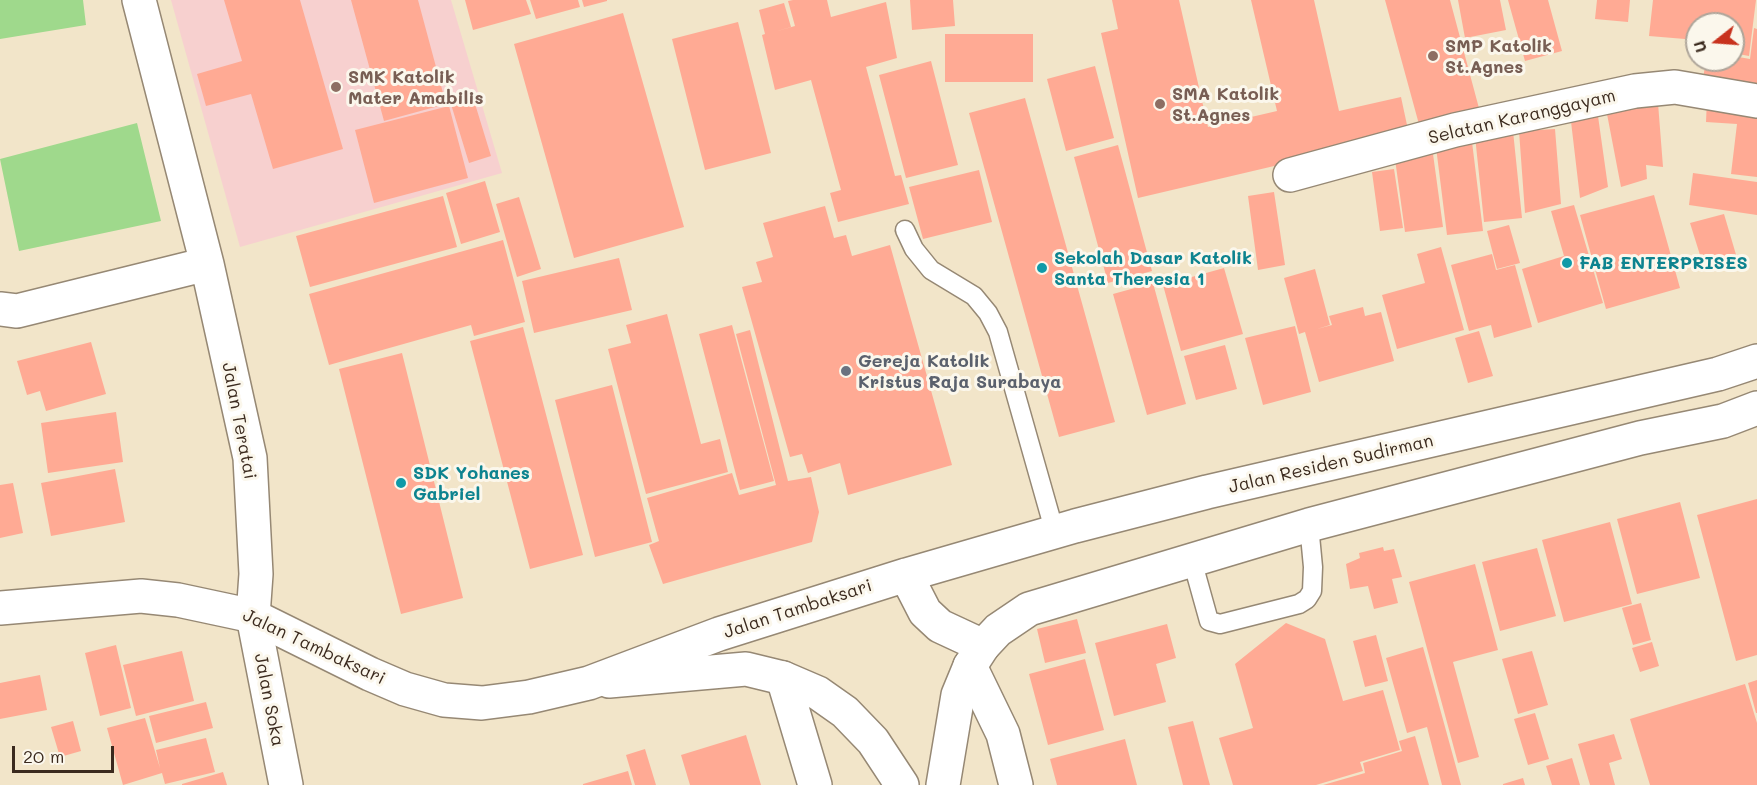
<!DOCTYPE html>
<style>
body{margin:0}
#map{position:relative;width:1757px;height:785px;overflow:hidden;background:#f2e5c9;font-family:Mali,sans-serif}
canvas{display:block}
.north{position:absolute;left:1685px;top:12px;width:60px;height:60px;box-sizing:border-box;background:#fbf7ec;border:2px solid #aea59a;border-radius:50%;rotate:253deg;font-size:16px;font-weight:700;line-height:24px;text-align:center;color:#3b2a1e}
.north::after{content:'';display:block;margin:auto;width:21px;height:27px;background:#c8321e;clip-path:polygon(50% 0,100% 100%,50% 72%,0 100%)}
.scale{position:absolute;left:12px;top:746px;width:102px;height:27px;box-sizing:border-box;border:3px solid #3b2a1e;border-top:0;padding-left:8px;font-size:18px;line-height:21px;white-space:nowrap;color:#3b2a1e;-webkit-text-stroke:4px #fbf7ec;paint-order:stroke}
</style>
<div id="map">
<canvas width="1757" height="785"></canvas>
<div class="north">U</div>
<div class="scale">20 m</div>
</div>
<script>
const c = document.querySelector('canvas').getContext('2d');
c.lineJoin = 'round';
function fillPath(path, color) {
  c.fillStyle = color;
  c.fill(path, 'evenodd');
}
function shape(rows) {
  const path = new Path2D();
  for (const r of rows) {
    path.moveTo(r[0], r[1]);
    for (let i = 2; i < r.length; i += 2) path.lineTo(r[i], r[i + 1]);
  }
  return path;
}
function trace(path, color, width, dash) {
  c.strokeStyle = color;
  c.lineWidth = width;
  c.lineCap = dash ? 'butt' : 'round';
  c.setLineDash(dash || []);
  c.stroke(path);
}
function write(font, color, halo, rows, align = 'center') {
  c.font = font + ' Mali,sans-serif';
  c.lineWidth = 6;
  c.setLineDash([]);
  c.textBaseline = 'middle';
  c.strokeStyle = halo;
  c.fillStyle = color;
  for (const [text, x, y, turn = 0] of rows) {
    c.save();
    c.translate(x, y);
    c.rotate((+turn || 0) * Math.PI / 180);
    c.textAlign = isNaN(turn) ? turn : align;
    if (halo) c.strokeText(text, 0, 0);
    c.fillText(text, 0, 0);
    c.restore();
  }
}
fillPath(shape([
 [171,0,451,0,502,173,240,247]
]), '#f7d0cf');
fillPath(shape([
 [0,0,83,0,86,25,0,39],
 [137,123,161,221,19,251,0,159]
]), '#9fd98c');
fillPath(shape([
 [224,0,300,0,343,149,273,169,251,94,206,106,197,74,242,61],
 [351,0,418,0,446,104,384,121],
 [465,0,526,0,531,14,473,30],
 [530,0,578,0,580,7,536,19],
 [582,0,607,0,607,1,584,7],
 [793,0,827,0,831,17,886,2,897,58,866,67,895,176,901,175,909,204,838,222,830,193,841,190,811,80,775,90,762,35,765,34,759,10,784,3,791,27,774,32,795,26,788,1],
 [910,0,953,0,955,26,912,30],
 [1112,0,1179,0,1208,127,1277,111,1251,0,1314,0,1339,111,1401,97,1410,139,1304,159,1138,198,1101,33,1118,29],
 [1385,0,1450,0,1480,112,1420,128],
 [1458,0,1500,0,1506,30,1465,38],
 [1508,0,1548,0,1562,51,1525,61],
 [1597,0,1630,0,1628,22,1595,19],
 [1653,0,1756,0,1749,56,1733,53,1733,24,1697,24,1697,40,1649,36],
 [623,13,684,227,574,258,514,44],
 [738,22,771,153,705,170,672,39],
 [1754,28,1757,29,1757,89,1702,85,1706,60,1733,60,1733,56,1750,59],
 [945,34,1033,34,1033,82,945,82],
 [931,61,958,165,906,178,879,75],
 [1095,66,1114,138,1066,151,1047,79],
 [472,94,491,156,469,163,450,101],
 [1025,98,1115,422,1059,437,969,113],
 [1707,99,1757,107,1757,177,1731,174,1737,124,1706,122],
 [1658,103,1663,167,1646,165,1647,179,1621,187,1607,114],
 [449,106,468,178,374,203,355,130],
 [1597,109,1608,187,1580,198,1570,113],
 [1555,129,1561,204,1525,213,1519,131],
 [1513,131,1522,218,1484,222,1475,136],
 [1472,142,1483,231,1447,235,1436,147],
 [1118,145,1152,271,1108,283,1074,157],
 [1433,154,1443,227,1405,232,1395,159],
 [1394,169,1403,228,1380,231,1372,172],
 [979,170,992,222,923,239,909,187],
 [1693,173,1757,182,1757,215,1689,205],
 [485,181,500,232,461,244,446,193],
 [1274,192,1285,265,1258,270,1248,196],
 [1654,195,1680,288,1606,309,1580,215],
 [443,196,457,247,310,287,296,236],
 [519,197,541,269,517,277,496,204],
 [1574,205,1603,303,1538,323,1522,269,1564,256,1551,211],
 [825,206,834,238,846,235,852,256,890,245,952,465,848,495,840,463,808,473,802,454,790,457,742,287,762,282,756,262,773,257,763,223],
 [1724,214,1737,258,1707,267,1703,254,1700,255,1690,223],
 [1509,225,1520,263,1497,269,1487,231],
 [503,240,525,322,474,336,471,325,329,365,309,294],
 [1441,247,1464,330,1397,349,1382,295,1425,283,1417,254],
 [1492,254,1496,270,1515,265,1532,327,1494,338,1491,325,1469,331,1451,265],
 [619,258,632,310,534,333,522,281],
 [1224,268,1243,334,1181,351,1163,285],
 [1315,269,1330,325,1317,329,1332,325,1329,316,1363,307,1365,316,1381,312,1394,361,1319,382,1305,332,1299,334,1284,278],
 [1153,283,1186,404,1147,415,1113,294],
 [667,314,701,444,720,439,728,472,646,494,608,349,631,343,626,325],
 [732,325,774,481,740,490,699,334],
 [1295,326,1311,392,1263,405,1245,338],
 [523,327,583,555,530,569,470,341],
 [750,330,788,481,811,477,819,512,812,542,663,584,649,545,659,541,647,498,732,473,739,495,776,485,736,334],
 [1479,331,1493,376,1468,383,1455,338],
 [91,342,106,394,46,411,40,391,27,395,17,361],
 [1225,345,1237,389,1196,400,1184,356],
 [402,353,463,598,401,614,339,369],
 [612,385,652,542,595,557,555,400],
 [116,412,123,462,48,473,41,423],
 [115,469,125,522,51,536,41,483],
 [13,483,23,533,0,538,0,485],
 [1757,499,1757,655,1736,661,1697,515],
 [1680,502,1700,578,1637,594,1617,519],
 [1610,522,1632,604,1564,622,1542,540],
 [1383,547,1384,551,1394,549,1402,577,1392,579,1398,603,1374,609,1368,586,1350,589,1346,564,1360,558,1359,553],
 [1537,548,1556,616,1500,631,1482,562],
 [1475,564,1498,650,1453,662,1479,757,1458,763,1409,582],
 [1641,603,1651,640,1633,645,1622,608],
 [1077,619,1086,653,1045,663,1037,629],
 [1286,623,1325,639,1343,701,1383,690,1400,750,1360,762,1363,771,1316,785,1233,785,1219,738,1253,728,1235,664],
 [1167,624,1176,658,1156,664,1166,702,1114,716,1095,643],
 [1376,635,1388,681,1365,687,1353,641],
 [1652,642,1659,666,1640,672,1632,648],
 [116,645,131,708,100,716,85,653],
 [1423,647,1461,785,1442,785,1427,727,1407,733,1386,658],
 [182,651,194,701,136,716,123,665],
 [1532,651,1548,705,1518,714,1502,659],
 [1085,659,1104,730,1048,745,1029,674],
 [40,675,47,710,0,719,0,683],
 [1757,680,1757,713,1756,713,1748,683],
 [1745,684,1757,723,1757,785,1650,785,1630,719],
 [206,702,213,728,156,743,149,716],
 [1535,713,1549,759,1528,765,1514,719],
 [145,718,160,768,156,750,206,738,215,772,165,784,162,773,123,785,107,728],
 [73,721,81,751,60,757,51,727],
 [1193,721,1208,778,1210,785,1183,785,1168,727],
 [1614,734,1622,759,1609,763,1615,785,1590,785,1578,744],
 [746,735,761,785,690,785,681,755],
 [1415,736,1429,785,1323,785,1365,773,1363,763,1402,751,1399,741],
 [1125,739,1137,785,1057,785,1050,759],
 [645,749,656,785,635,785,626,755],
 [1572,758,1580,785,1552,785,1546,766],
 [628,771,632,785,583,785,583,784],
 [223,772,227,785,182,785,182,784],
 [1523,778,1525,785,1503,785,1503,784]
]), '#ffaa94');
const service = shape([
 [905,230,914,249,931,270,974,296,988,313,998,332,1055,533],
 [1192,560,1209,621,1220,624,1299,604,1307,599,1312,591,1313,567,1309,525]
]);
const minor = shape([
 [139,0,207,264,250,458,256,574,253,616,286,785],
 [1290,175,1455,130,1635,91,1675,87,1757,101],
 [0,309,17,311,207,264],
 [970,666,1003,734,1016,785],
 [783,678,815,785]
]);
const secondary = shape([
 [609,681,746,669,783,678,818,693,845,712,873,741,902,785],
 [943,785,958,695,970,666,983,646]
]);
const primary = shape([
 [906,575,925,612,940,626,983,646,998,630,1029,609,1309,525,1640,438,1723,421,1757,408],
 [0,608,141,596,178,600,253,616,370,674,405,689,444,700,482,703,529,697,589,683,719,634,906,575,1075,526,1207,492,1718,374,1757,361]
]);
trace(service, '#968874', 21);
trace(minor, '#968874', 36);
trace(secondary, '#968874', 36);
trace(primary, '#968874', 36);
trace(service, '#fff', 18);
trace(minor, '#fff', 33);
trace(secondary, '#fff', 33);
trace(primary, '#fff', 33);
for (const [x, y, r, color] of [
 [1433,56,6,"#8d6e63"],
 [336,87,6,"#8d6e63"],
 [1160,104,6,"#8d6e63"],
 [1567,263,6,"#0f9aa8"],
 [1042,268,6,"#0f9aa8"],
 [846,371,6,"#6b7280"],
 [401,483,6,"#0f9aa8"]
]) {
  const dot = new Path2D();
  dot.arc(x, y, r, 0, 2 * Math.PI);
  c.fillStyle = color;
  c.fill(dot);
  trace(dot, '#fbf7ec', 2);
}
write('bold 18px', '#785e54', '#fbf7ec', [
 ["SMP Katolik",1445,46],
 ["St.Agnes",1445,67],
 ["SMK Katolik",348,77],
 ["Mater Amabilis",348,98],
 ["SMA Katolik",1172,94],
 ["St.Agnes",1172,115]
], 'left');
write('18px', '#3b2a1e', '#fbf7ec', [
 ["Selatan Karanggayam",1522,117,-13],
 ["Jalan Teratai",239,421,79],
 ["Jalan Residen Sudirman",1331,464,-13],
 ["Jalan Tambaksari",798,609,-18],
 ["Jalan Tambaksari",314,647,25],
 ["Jalan Soka",269,700,79]
]);
write('bold 18px', '#0d838f', '#fbf7ec', [
 ["Sekolah Dasar Katolik",1054,258],
 ["Santa Theresia 1",1054,279],
 ["FAB ENTERPRISES",1579,263],
 ["SDK Yohanes",413,473],
 ["Gabriel",413,494]
], 'left');
write('bold 18px', '#5b616d', '#fbf7ec', [
 ["Gereja Katolik",858,361],
 ["Kristus Raja Surabaya",858,382]
], 'left');
</script>
